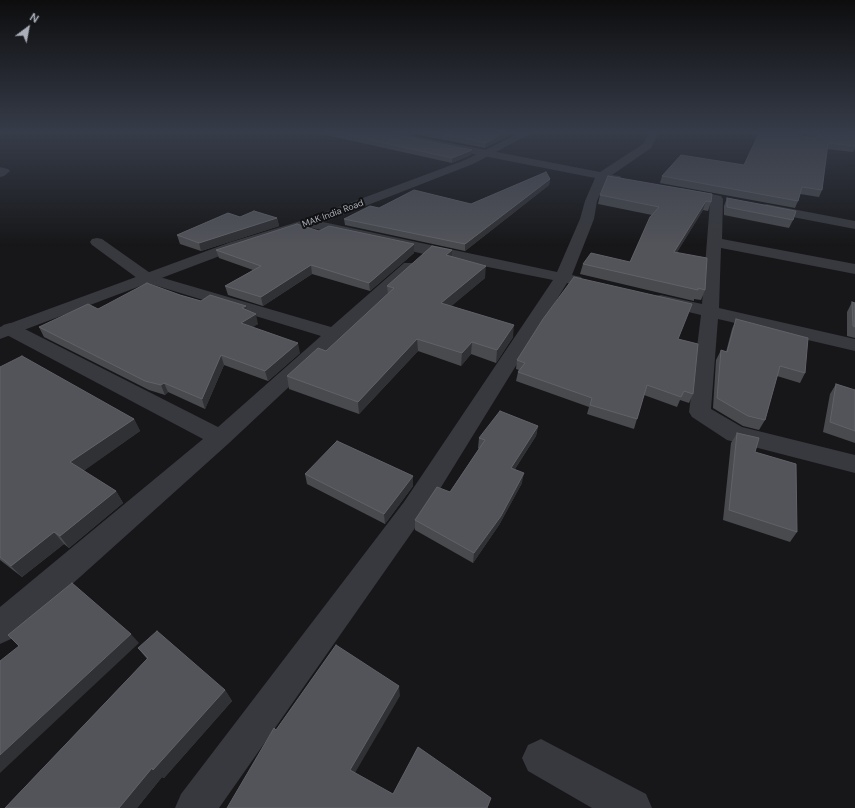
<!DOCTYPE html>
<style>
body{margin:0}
#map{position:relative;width:855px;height:808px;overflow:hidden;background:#171719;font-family:"DM Sans",sans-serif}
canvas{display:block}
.north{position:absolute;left:8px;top:8px;width:40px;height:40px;-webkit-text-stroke:3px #121214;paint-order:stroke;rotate:32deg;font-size:11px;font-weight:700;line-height:16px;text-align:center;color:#a9aeb9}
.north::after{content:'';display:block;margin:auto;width:14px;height:18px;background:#a9aeb9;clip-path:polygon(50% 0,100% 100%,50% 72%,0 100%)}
</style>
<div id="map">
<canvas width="855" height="808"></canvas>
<div class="north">N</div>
</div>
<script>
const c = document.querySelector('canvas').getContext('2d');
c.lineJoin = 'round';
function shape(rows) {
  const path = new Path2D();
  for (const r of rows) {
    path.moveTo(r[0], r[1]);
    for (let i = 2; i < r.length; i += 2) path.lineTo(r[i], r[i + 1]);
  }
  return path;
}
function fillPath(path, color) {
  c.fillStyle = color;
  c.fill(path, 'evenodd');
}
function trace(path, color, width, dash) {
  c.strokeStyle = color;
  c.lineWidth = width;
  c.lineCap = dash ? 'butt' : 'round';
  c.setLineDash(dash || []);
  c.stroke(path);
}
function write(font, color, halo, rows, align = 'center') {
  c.font = font + ' "DM Sans",sans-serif';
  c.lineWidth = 4;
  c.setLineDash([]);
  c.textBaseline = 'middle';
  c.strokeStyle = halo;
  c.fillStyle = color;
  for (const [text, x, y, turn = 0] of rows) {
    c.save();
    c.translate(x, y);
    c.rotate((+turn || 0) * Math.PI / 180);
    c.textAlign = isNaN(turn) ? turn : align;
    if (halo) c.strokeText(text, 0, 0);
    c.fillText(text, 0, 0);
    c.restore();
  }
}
fillPath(shape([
 [377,133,399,133,600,172,643,144,649,133,659,133,651,148,612,175,620,176,622,179,620,182,606,181,597,201,594,219,572,275,581,277,583,280,581,283,575,285,567,283,422,518,219,808,175,808,181,794,404,502,553,280,428,255,304,226,302,223,304,220,309,219,557,272,580,219,585,201,595,178,382,136,377,133],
 [806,133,816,133,824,151,823,153,815,153,806,133],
 [0,167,8,169,10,171,4,176,0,177,0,167],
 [681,188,721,196,723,199,722,239,855,264,855,274,721,248,719,308,855,339,855,351,718,319,711,409,742,427,855,455,855,473,727,440,692,417,689,412,701,315,655,304,652,300,655,296,661,295,702,304,710,202,677,195,675,192,681,188],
 [766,204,855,221,855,229,761,211,759,208,766,204],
 [97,238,102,239,153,275,331,327,404,263,416,263,418,266,228,444,11,639,0,644,0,607,203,439,3,333,1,329,3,325,10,323,17,325,218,427,321,336,141,281,92,245,90,242,92,239,97,238],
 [541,739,646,794,652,808,592,808,528,771,522,758,528,745,541,739]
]), '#38393e');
fillPath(shape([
 [519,133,532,133,473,164,314,226,241,248,0,339,0,327,231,242,304,220,465,160,519,133]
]), '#38393e');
fillPath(shape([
 [307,133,387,133,471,155,452,163,326,135],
 [409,133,514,133,485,148],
 [806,133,855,133,855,149,853,152,827,149,822,190,819,197,800,194,798,201,795,208,660,183,662,176,744,165,818,137,814,135],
 [608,176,711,202,708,211,703,210,677,252,705,290,701,300,694,299,694,301,580,274,583,264,630,262,652,215,598,204,600,195],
 [550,179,549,185,465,251,345,225,344,219,379,208,471,204],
 [727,198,793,220,789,228,724,215,724,206],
 [240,217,277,218,279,226,201,251,180,244,177,235],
 [319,231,414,244,414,253,370,291,312,274,263,306,228,295,225,286,253,270,219,258,216,250],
 [452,250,452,256,485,278,451,306,513,337,496,363,471,354,461,366,418,351,359,414,289,389,287,376,326,351,388,294,387,286],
 [180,295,201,301,247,310,258,324,252,327,300,353,268,381,224,365,205,409,168,392,165,395,149,390,44,337,39,327,98,309],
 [852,302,855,303,855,338,847,336,847,312],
 [736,319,805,373,800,383,777,376,765,420,759,430,743,426,713,408,716,360,721,350,726,352,732,329],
 [678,339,693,394,689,403,680,400,677,407,644,395,634,429,587,414,589,407,516,381,518,372,519,370,516,369,517,360],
 [0,367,134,419,140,431,83,471,116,491,123,503,69,548,64,544,22,577,0,560],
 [836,384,855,390,855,443,823,432,830,394],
 [538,426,536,436,515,469,522,483,499,525,473,563,415,530,415,520,450,492,479,449,478,448,479,438],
 [737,433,797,532,790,542,723,520,731,443],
 [305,474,413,486,385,524,307,484],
 [138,648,225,690,232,701,164,778,162,777,137,808,5,808,147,659]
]), '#484a4e');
fillPath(shape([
 [504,133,514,133,485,148,486,143],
 [472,150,471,155,452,163,452,158],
 [550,179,549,185,465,251,465,244],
 [706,201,703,210,671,262,674,252],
 [277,218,279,226,201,251,199,243],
 [414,244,414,253,370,291,369,283],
 [452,250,452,261,446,255],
 [311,265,312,274,263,306,261,297],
 [486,266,485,278,441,315,441,303],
 [246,306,248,315,242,308],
 [256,314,258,324,243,333,241,323],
 [514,325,513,337,496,363,497,350],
 [417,339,418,351,359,414,358,402],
 [472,342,471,354,461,366,462,353],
 [298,343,300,353,268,381,265,371],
 [221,355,224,365,205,409,202,399],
 [164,383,168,392,165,395,161,385],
 [134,419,140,431,78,475,70,462],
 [538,426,536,436,509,478,511,468],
 [524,473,522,483,499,525,473,563,474,553],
 [413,476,413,486,385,524,384,514],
 [116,491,123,503,69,548,60,536],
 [54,532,64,544,22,577,11,566],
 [131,634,139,643,0,773,0,755],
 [399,686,400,696,352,778,350,770],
 [225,690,232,701,164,778,162,777,137,808,119,808,152,768]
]), '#303134');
const building = shape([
 [339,133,387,133,472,150,452,158,339,133],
 [436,133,504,133,486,143,436,133],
 [759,133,781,133,816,138,822,133,855,133,855,146,828,143,822,190,802,187,798,201,662,176,681,155,744,165,759,133],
 [546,172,550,179,465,244,344,219,370,206,379,208,414,190,471,204,546,172],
 [608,176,712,194,711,202,706,201,674,252,707,258,705,290,698,288,698,290,583,264,591,253,630,262,650,217,659,207,600,195,608,176],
 [727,198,796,211,793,220,727,207,727,198],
 [254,211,277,218,199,243,177,235,228,213,240,217,254,211],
 [297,224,319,231,329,226,414,244,369,283,311,265,261,297,225,286,261,266,216,250,297,224],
 [432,246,452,250,446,255,486,266,441,303,514,325,497,350,472,342,462,353,417,339,358,402,287,376,318,348,326,351,394,288,387,286,432,246],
 [574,277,692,304,678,339,698,344,693,394,684,391,681,397,647,385,637,419,590,405,592,398,518,372,525,363,517,360,543,319,574,277],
 [147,283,180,295,201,301,210,295,246,306,242,308,256,314,241,323,298,343,265,371,221,355,202,399,164,383,161,385,145,381,39,327,88,304,98,309,147,283],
 [852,302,855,303,855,327,853,326,852,302],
 [736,319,808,338,805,373,780,366,765,420,748,416,717,398,721,350,727,352,736,319],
 [22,356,134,419,70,462,116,491,60,536,54,532,11,566,0,557,0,367,22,356],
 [836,384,855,390,855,431,830,422,836,384],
 [500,411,538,426,511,468,524,473,501,516,474,553,415,520,437,487,450,492,485,440,479,438,500,411],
 [737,433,759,438,755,452,796,464,797,532,729,510,737,433],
 [337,441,413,476,384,514,305,474,337,441],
 [72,583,131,634,0,755,0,661,19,646,8,635,72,583],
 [157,631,225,690,153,770,152,768,119,808,5,808,148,658,138,648,157,631],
 [336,645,399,686,350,770,393,794,418,747,491,798,487,808,227,808,274,728,276,730,336,645]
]);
fillPath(building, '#53545a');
trace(building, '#606268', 1);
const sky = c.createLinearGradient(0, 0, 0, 246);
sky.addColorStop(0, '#0d0d0e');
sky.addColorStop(0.54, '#363c49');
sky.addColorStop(1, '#363c4900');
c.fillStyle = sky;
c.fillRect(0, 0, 855, 246);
write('9px', '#a9aeb9', '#121214', [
 ["MAK India Road",333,214,-20]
]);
</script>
